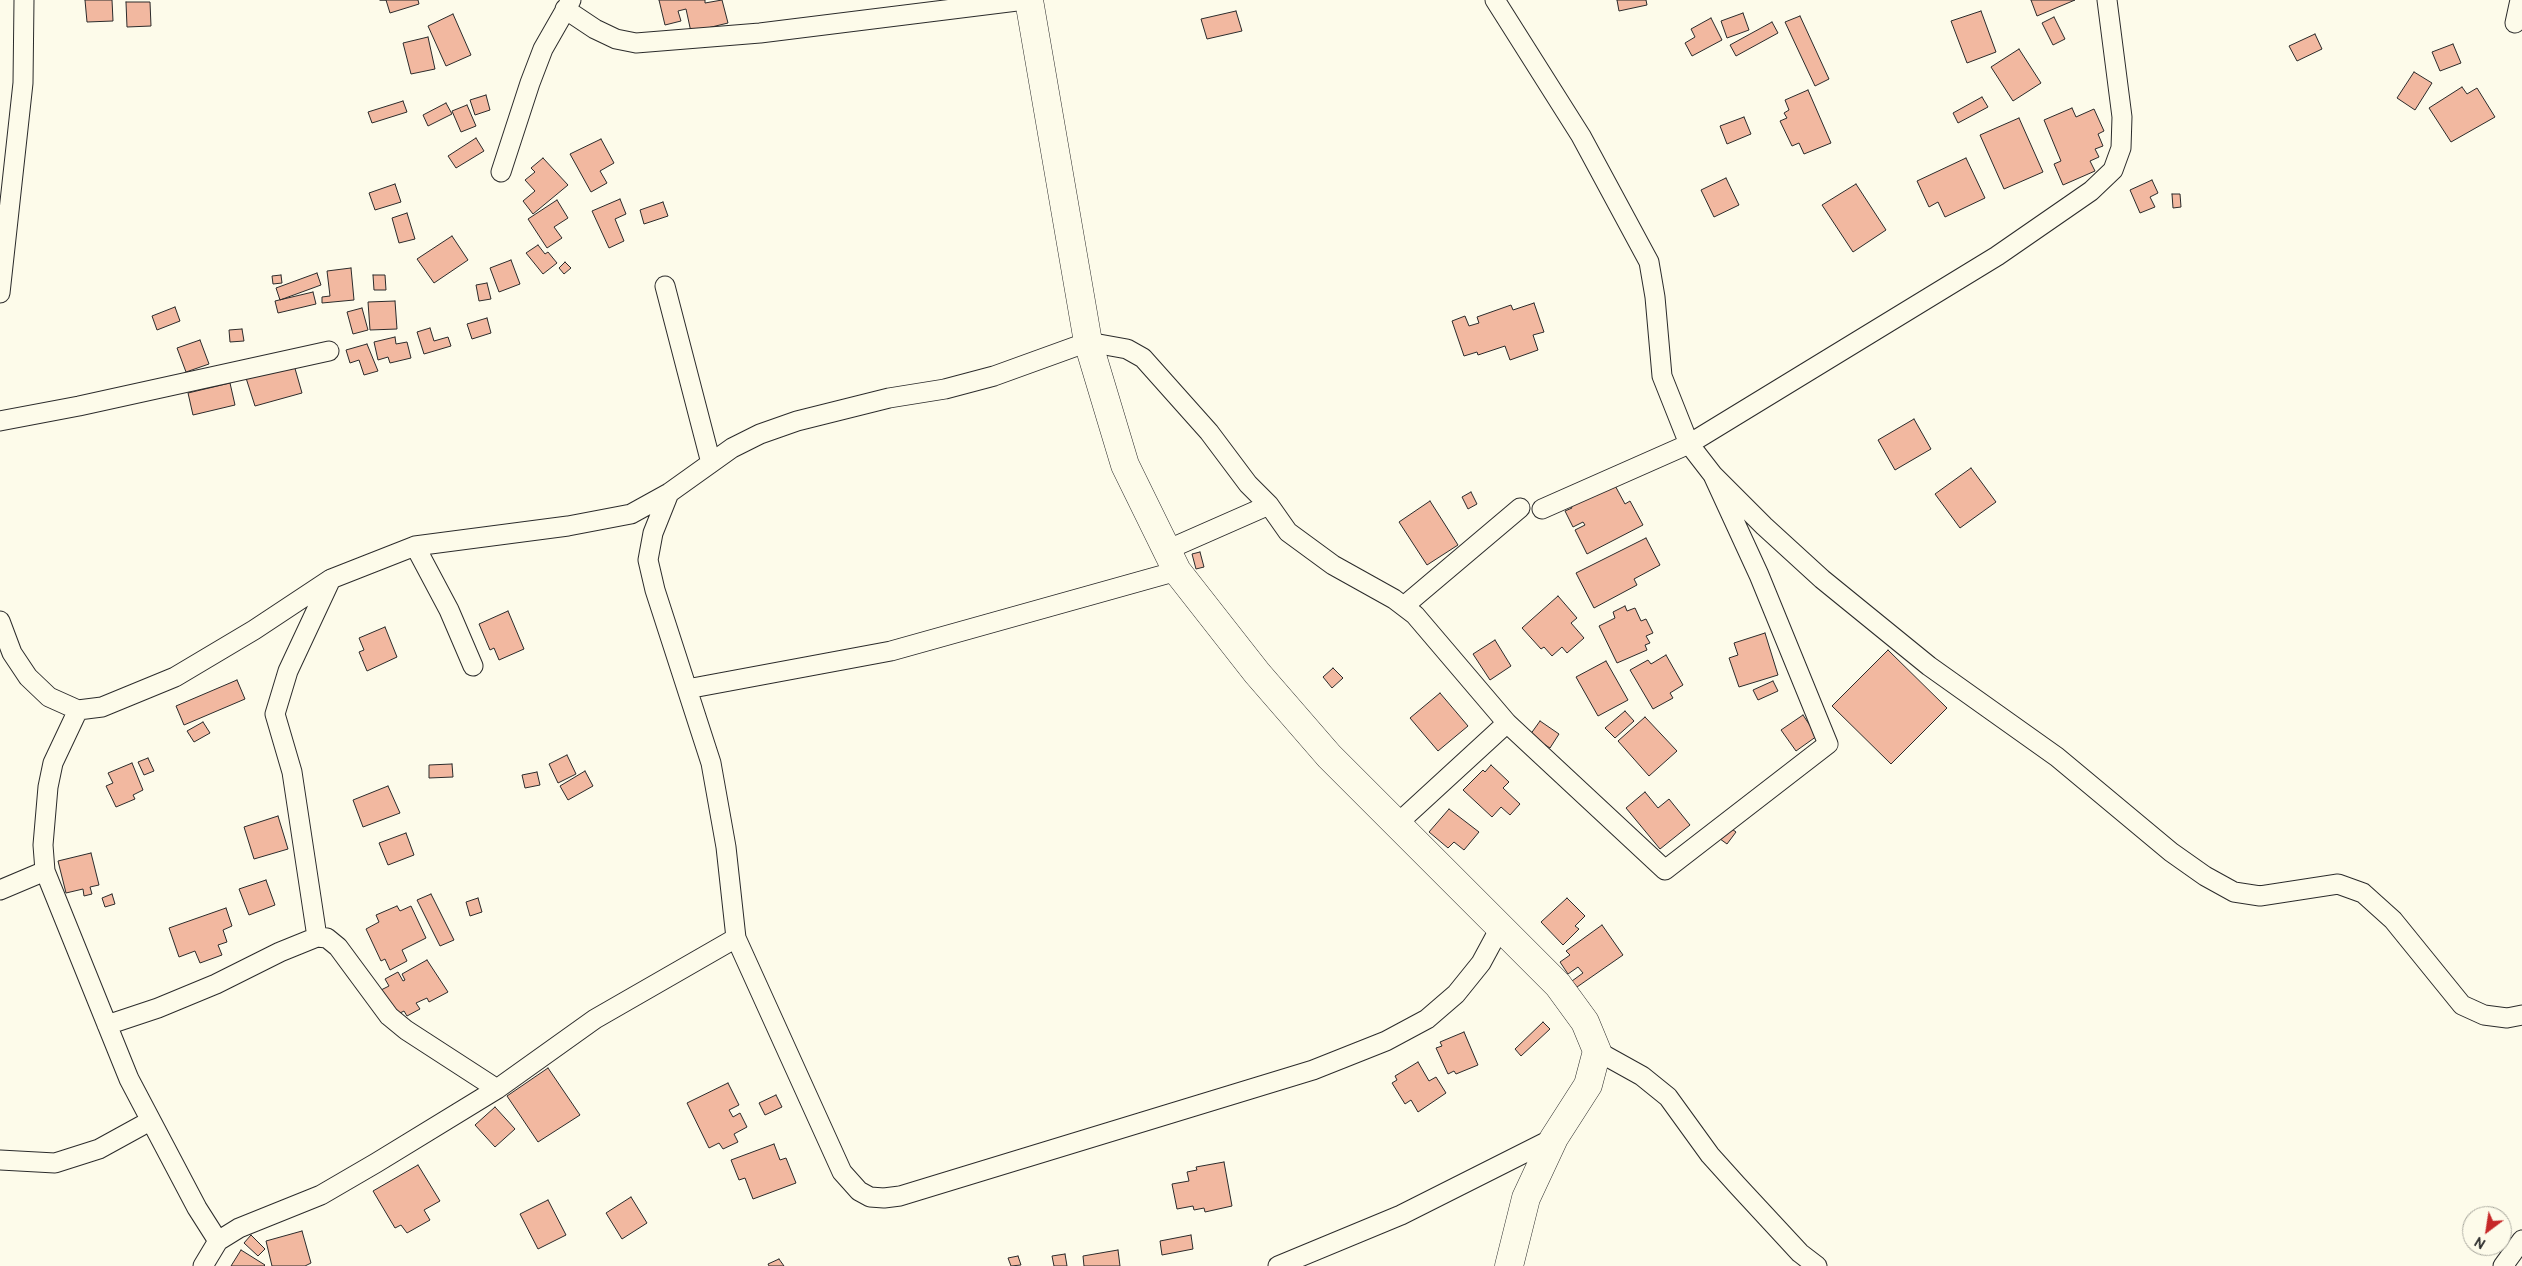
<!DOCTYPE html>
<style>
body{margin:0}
#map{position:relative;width:2522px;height:1266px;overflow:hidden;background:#fdfbea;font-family:Cabin,sans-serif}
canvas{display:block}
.north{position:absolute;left:2462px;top:1206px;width:50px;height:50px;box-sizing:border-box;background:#fdfbea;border:1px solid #a9a89e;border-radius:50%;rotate:211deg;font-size:14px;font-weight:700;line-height:20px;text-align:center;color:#2b2b2b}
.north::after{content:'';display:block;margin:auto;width:18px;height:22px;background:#c62828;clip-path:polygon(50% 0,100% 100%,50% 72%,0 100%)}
</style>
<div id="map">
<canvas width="2522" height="1266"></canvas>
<div class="north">N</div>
</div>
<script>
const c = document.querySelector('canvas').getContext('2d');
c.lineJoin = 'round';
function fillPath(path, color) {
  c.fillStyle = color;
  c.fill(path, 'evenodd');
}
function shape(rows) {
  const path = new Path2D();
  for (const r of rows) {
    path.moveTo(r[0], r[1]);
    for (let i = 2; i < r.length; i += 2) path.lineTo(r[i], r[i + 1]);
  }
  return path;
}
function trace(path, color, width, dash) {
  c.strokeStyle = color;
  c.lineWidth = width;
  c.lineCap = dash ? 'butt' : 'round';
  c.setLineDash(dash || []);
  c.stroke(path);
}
const building = shape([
 [85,0,112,0,113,21,87,22,85,0],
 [380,0,418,0,419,4,390,13,386,0,380,0],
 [659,0,705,0,705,3,722,0,728,23,691,32,686,9,678,11,681,21,665,25,659,0],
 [1617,0,1646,0,1647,5,1619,11,1617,0],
 [2031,0,2075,0,2037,16,2031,0],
 [126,2,150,2,151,26,127,27,126,2],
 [1236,11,1242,31,1207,39,1201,19,1236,11],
 [1981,11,1996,52,1967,63,1951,21,1981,11],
 [1743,13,1749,30,1727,38,1721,21,1743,13],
 [453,14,471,55,446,66,428,26,453,14],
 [1800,16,1829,79,1815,86,1785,22,1800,16],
 [2054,17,2065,39,2053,45,2042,23,2054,17],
 [1711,18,1722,40,1692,56,1685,43,1695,37,1691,29,1711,18],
 [1772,22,1778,33,1736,56,1730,45,1772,22],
 [2315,34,2322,49,2297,61,2289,46,2315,34],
 [428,37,435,69,411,74,403,43,428,37],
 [2453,44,2461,63,2440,71,2432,52,2453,44],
 [2019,49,2041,83,2013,101,1991,67,2019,49],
 [2414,72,2432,83,2415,110,2397,98,2414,72],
 [2462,87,2467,94,2477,88,2495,117,2451,142,2429,108,2462,87],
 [1808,90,1831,143,1804,154,1799,143,1792,146,1780,121,1787,118,1784,113,1789,110,1785,100,1808,90],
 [486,95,490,110,475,115,470,100,486,95],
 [1982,97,1988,107,1958,123,1953,113,1982,97],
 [403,101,407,112,372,123,368,112,403,101],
 [446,103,452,114,428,126,423,115,446,103],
 [467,105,476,126,461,132,452,111,467,105],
 [2072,108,2076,117,2094,109,2104,131,2098,134,2103,146,2095,149,2099,157,2090,161,2095,171,2063,185,2054,164,2061,161,2044,120,2072,108],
 [1744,117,1751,134,1727,144,1720,126,1744,117],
 [2019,118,2043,172,2004,189,1980,135,2019,118],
 [476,138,484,151,456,168,448,156,476,138],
 [601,139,614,163,600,171,607,183,591,192,570,154,601,139],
 [543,158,568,185,533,214,523,201,535,191,525,180,535,172,531,168,543,158],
 [1966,158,1985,198,1945,217,1938,202,1929,207,1917,181,1966,158],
 [1726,178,1739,205,1714,217,1701,190,1726,178],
 [2152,180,2158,193,2150,197,2155,207,2140,213,2130,190,2152,180],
 [395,184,401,202,375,210,369,193,395,184],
 [1856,184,1886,230,1853,252,1822,205,1856,184],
 [2172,194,2180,194,2181,207,2173,208,2172,194],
 [620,199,626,214,615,219,624,241,609,248,592,211,620,199],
 [557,200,568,218,554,227,562,238,547,248,528,219,557,200],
 [663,202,668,216,644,224,640,210,663,202],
 [407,213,415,239,399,243,392,218,407,213],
 [452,236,468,260,434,283,417,259,452,236],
 [538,245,545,254,548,252,557,263,543,274,526,253,538,245],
 [511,260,520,284,499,292,490,268,511,260],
 [565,262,571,268,564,274,559,268,565,262],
 [351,268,354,300,322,303,322,297,330,296,327,271,351,268],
 [317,273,321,285,280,300,276,288,317,273],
 [281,275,282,283,273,284,272,276,281,275],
 [373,275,385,275,386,290,374,290,373,275],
 [487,283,491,299,479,301,476,285,487,283],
 [313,292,316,304,278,313,275,301,313,292],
 [395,301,397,329,370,330,368,302,395,301],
 [1534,303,1544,332,1533,335,1538,350,1510,360,1505,346,1478,355,1477,352,1464,356,1452,321,1465,316,1469,326,1479,323,1477,317,1511,305,1513,310,1534,303],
 [175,307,180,321,157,330,152,316,175,307],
 [362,308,368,330,353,334,347,312,362,308],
 [487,318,491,333,472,339,467,324,487,318],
 [430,328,434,341,448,337,451,346,424,354,417,332,430,328],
 [242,329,244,341,230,342,229,330,242,329],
 [395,337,396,344,407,342,411,358,390,363,388,357,378,360,374,342,395,337],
 [200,340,209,364,186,372,177,348,200,340],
 [367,344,378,371,364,375,359,360,350,363,346,350,367,344],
 [294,365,302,393,255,406,246,378,294,365],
 [230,383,235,405,193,415,188,393,230,383],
 [1914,419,1931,449,1895,470,1878,440,1914,419],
 [1971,468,1996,502,1960,528,1935,494,1971,468],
 [1612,480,1625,504,1630,501,1643,525,1587,554,1575,530,1585,525,1583,522,1573,527,1565,511,1572,508,1566,497,1612,480],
 [1471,492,1477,504,1468,509,1462,497,1471,492],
 [1430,501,1458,545,1427,565,1399,522,1430,501],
 [1646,538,1660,565,1634,579,1637,585,1594,608,1576,573,1646,538],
 [1200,552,1204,567,1196,569,1192,554,1200,552],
 [1558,596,1577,618,1571,623,1584,638,1567,653,1562,647,1552,656,1544,647,1541,649,1522,628,1558,596],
 [1625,606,1627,611,1635,608,1641,621,1646,619,1653,633,1646,636,1650,643,1645,645,1647,650,1617,663,1599,626,1615,618,1613,612,1625,606],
 [508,611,524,649,499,660,494,648,490,650,479,624,508,611],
 [385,627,397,657,367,671,359,652,364,650,359,638,385,627],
 [1765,633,1778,675,1739,687,1729,658,1738,655,1734,643,1765,633],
 [1495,640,1511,666,1490,680,1473,654,1495,640],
 [1888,650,1947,708,1891,764,1832,706,1888,650],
 [1666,655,1683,685,1670,693,1673,698,1653,709,1630,670,1648,660,1651,664,1666,655],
 [1606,661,1628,700,1598,716,1576,677,1606,661],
 [1333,668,1343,678,1332,688,1323,677,1333,668],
 [237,680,245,699,184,725,176,706,237,680],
 [1773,681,1778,691,1758,700,1753,690,1773,681],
 [1440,693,1468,726,1438,751,1410,718,1440,693],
 [1625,711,1634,721,1615,738,1605,728,1625,711],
 [1803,715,1817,736,1796,751,1781,730,1803,715],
 [1645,717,1677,751,1649,776,1618,741,1645,717],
 [1540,721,1559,734,1550,748,1530,735,1540,721],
 [203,722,210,733,194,742,187,731,203,722],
 [567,755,576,774,558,783,549,764,567,755],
 [148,758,154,771,144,775,138,762,148,758],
 [132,763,143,790,133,795,135,799,116,807,106,786,113,783,108,773,132,763],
 [452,764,453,777,429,778,429,765,452,764],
 [1491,765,1509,782,1503,788,1520,804,1510,815,1501,807,1492,817,1463,790,1483,770,1485,772,1491,765],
 [585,771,593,786,568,800,560,786,585,771],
 [537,772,540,785,525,788,522,775,537,772],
 [388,786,400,813,363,827,353,800,388,786],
 [1645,792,1658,808,1669,799,1690,825,1660,849,1626,808,1645,792],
 [1449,809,1479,832,1464,850,1454,842,1448,848,1429,832,1449,809],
 [278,816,288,849,254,859,244,827,278,816],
 [1725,824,1736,832,1727,844,1716,836,1725,824],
 [406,833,414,855,388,865,379,843,406,833],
 [91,853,99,885,90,887,92,894,84,896,83,889,66,893,58,861,91,853],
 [266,880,275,905,249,915,239,889,266,880],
 [112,894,115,904,105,907,102,898,112,894],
 [431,894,454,940,440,946,417,900,431,894],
 [478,898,482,912,470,916,466,902,478,898],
 [1567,898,1585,916,1575,926,1579,929,1563,945,1541,922,1567,898],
 [397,906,400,911,411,906,426,938,402,950,407,961,390,970,385,959,381,961,366,929,379,922,376,915,397,906],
 [226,908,232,926,223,930,227,942,218,945,222,955,200,963,195,951,179,957,169,928,226,908],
 [1602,925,1623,955,1577,987,1572,981,1583,973,1578,967,1568,974,1560,962,1570,955,1566,951,1602,925],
 [427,960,448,992,429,1002,427,998,416,1003,420,1009,407,1016,404,1011,396,1015,381,990,389,986,385,979,398,972,403,981,405,980,402,974,427,960],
 [1543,1022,1550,1029,1521,1056,1515,1049,1543,1022],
 [1464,1032,1478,1065,1456,1074,1454,1071,1448,1074,1436,1048,1442,1046,1440,1042,1464,1032],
 [1418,1062,1429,1081,1436,1077,1446,1093,1418,1112,1411,1100,1405,1104,1392,1083,1397,1080,1395,1076,1418,1062],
 [548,1068,580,1115,538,1142,507,1096,548,1068],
 [728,1083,739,1105,729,1110,733,1117,740,1113,747,1127,734,1134,738,1142,723,1149,719,1143,709,1148,687,1103,728,1083],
 [776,1095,782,1107,765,1115,759,1103,776,1095],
 [495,1107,515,1129,495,1147,475,1125,495,1107],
 [774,1144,780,1160,786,1158,796,1183,753,1199,745,1178,739,1180,731,1160,774,1144],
 [1224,1162,1232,1206,1205,1212,1204,1208,1194,1210,1193,1206,1177,1209,1172,1184,1189,1181,1187,1172,1197,1170,1196,1167,1224,1162],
 [418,1165,440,1201,424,1210,430,1220,407,1233,401,1225,395,1228,373,1191,418,1165],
 [631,1197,647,1223,622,1239,606,1213,631,1197],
 [548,1200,566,1235,538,1249,520,1214,548,1200],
 [302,1231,311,1263,305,1266,272,1266,266,1241,302,1231],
 [251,1235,265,1249,258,1256,244,1243,251,1235],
 [1191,1235,1193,1249,1162,1255,1160,1241,1191,1235],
 [241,1250,265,1265,264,1266,231,1266,241,1250],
 [1118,1250,1120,1266,1084,1266,1083,1256,1118,1250],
 [1065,1254,1067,1266,1054,1266,1052,1256,1065,1254],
 [1018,1256,1021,1265,1011,1266,1008,1258,1018,1256],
 [779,1259,784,1266,769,1266,768,1264,779,1259]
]);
fillPath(building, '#f2b8a0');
trace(building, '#2b2b2b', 1);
const street = shape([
 [1495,0,1581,136,1649,262,1655,297,1662,376,1689,444,1713,475,1764,526,1822,579,1929,666,2057,757,2171,852,2205,876,2234,892,2260,896,2338,884,2363,893,2393,920,2462,1005,2484,1015,2507,1018,2522,1015],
 [565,9,595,29,616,39,636,43,760,33,1025,0],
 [2515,23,2520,0],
 [501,172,530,83,543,49,571,0],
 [665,286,711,463],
 [0,293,23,83,24,0],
 [0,421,79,406,329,351],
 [669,493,653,533,648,560,655,590,711,763,726,847,736,938,842,1172,859,1191,870,1197,884,1198,900,1196,1313,1070,1386,1041,1427,1019,1456,994,1481,963,1501,926],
 [1542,509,1689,444,1997,256,2091,191,2113,170,2121,148,2122,117,2107,0],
 [415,546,449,610,473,666],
 [1169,549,1269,505],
 [1404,606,1520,508],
 [0,621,12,653,28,677,49,697,78,710,102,707,175,677,254,630,331,579,415,546,568,526,631,514,669,493,732,448,760,434,797,421,889,398,945,389,994,376,1088,342,1127,349,1143,358,1209,432,1248,484,1269,505,1288,532,1333,565,1394,599,1415,615,1507,723,1665,870,1828,744,1759,575,1713,475],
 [687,689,891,651,1177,571],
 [78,710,53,763,48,787,43,845,45,871,129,1079,197,1208,218,1241],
 [1397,824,1507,723],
 [0,890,45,871],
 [317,937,292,772,275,714,288,671,331,579],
 [107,1025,158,1008,216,984,280,952,317,937,327,938,338,947,389,1016,406,1030,497,1089],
 [1597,1051,1642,1076,1668,1097,1710,1155,1737,1185,1800,1253,1817,1266],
 [0,1160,55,1163,99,1149,150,1121],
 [203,1266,218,1241,239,1228,321,1195,376,1163,497,1089,595,1019,736,938],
 [1278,1266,1401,1215,1554,1138],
 [2503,1266,2522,1240]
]);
const secondary = shape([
 [1029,0,1088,342,1125,465,1177,571,1257,673,1329,756,1558,985,1585,1022,1597,1051,1588,1085,1554,1138,1526,1198,1509,1266]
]);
trace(street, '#2b2b2b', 21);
trace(secondary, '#2b2b2b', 29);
trace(street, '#fdfbea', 19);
trace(secondary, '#fdfbea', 28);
</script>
